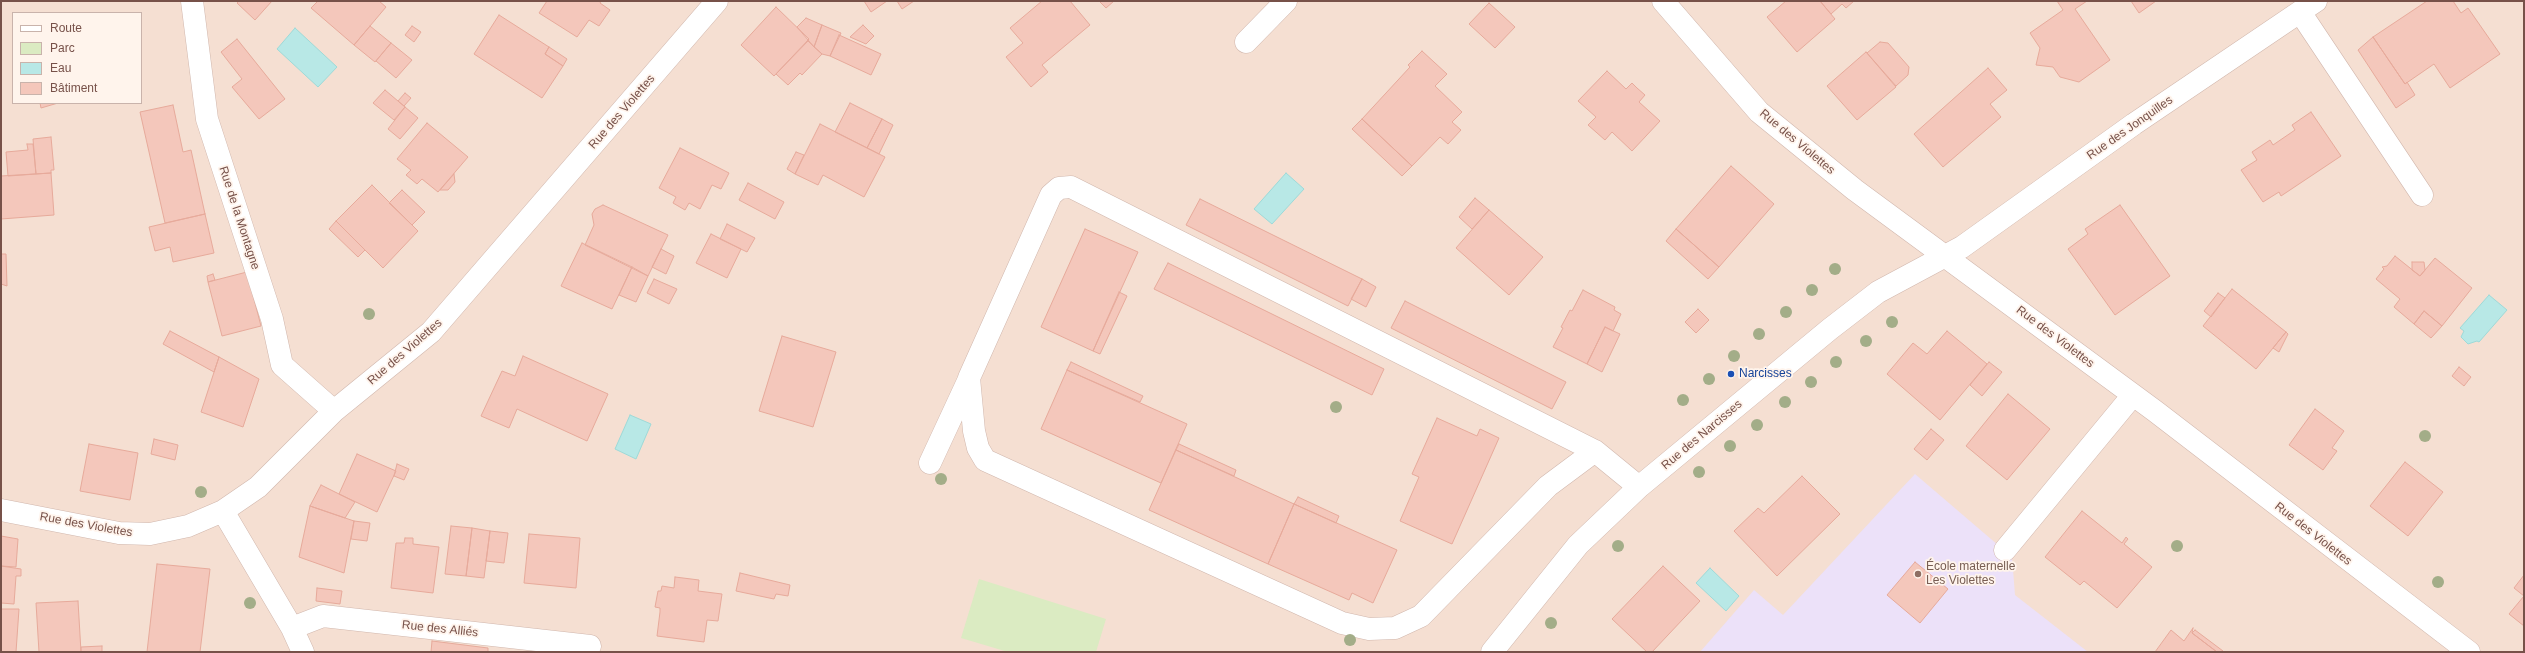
<!DOCTYPE html>
<meta charset="utf-8">
<style>
body{margin:0}
#map{position:relative;width:2525px;height:653px;overflow:hidden;background:#fdefe4;font-family:Helvetica,sans-serif}
canvas{display:block}
.frame{position:absolute;inset:0;border:2px solid #775149;pointer-events:none}
.legend{position:absolute;left:12px;top:12px;width:130px;height:92px;box-sizing:border-box;background:#fff4ec;border:1px solid #c9b3ab;margin:0;padding:5px 7px;list-style:none;font-size:12px;color:#775149}
.legend li{display:flex;align-items:center;gap:8px;height:20px}
.legend b{width:20px;border:1px solid #c9b3ab}
</style>
<div id="map">
<canvas width="2525" height="653"></canvas>
<div class="frame"></div>
<ul class="legend">
<li><b style="height:5px;background:#fff"></b>Route</li>
<li><b style="height:11px;background:#dbebc2"></b>Parc</li>
<li><b style="height:11px;background:#b8e8e6"></b>Eau</li>
<li><b style="height:11px;background:#f4c7bb"></b>Bâtiment</li>
</ul>
</div>
<script>
const c = document.querySelector('canvas').getContext('2d');
c.lineJoin = 'round';
function fillPath(path, color) {
  c.fillStyle = color;
  c.fill(path, 'evenodd');
}
function shape(rows) {
  const path = new Path2D();
  for (const r of rows) {
    path.moveTo(r[0], r[1]);
    for (let i = 2; i < r.length; i += 2) path.lineTo(r[i], r[i + 1]);
  }
  return path;
}
function trace(path, color, width, dash) {
  c.strokeStyle = color;
  c.lineWidth = width;
  c.lineCap = dash ? 'butt' : 'round';
  c.setLineDash(dash || []);
  c.stroke(path);
}
function write(font, color, halo, rows, align = 'center') {
  c.font = font + ' Helvetica,sans-serif';
  c.lineWidth = 3.5;
  c.setLineDash([]);
  c.textBaseline = 'middle';
  c.strokeStyle = halo;
  c.fillStyle = color;
  for (const [text, x, y, turn = 0] of rows) {
    c.save();
    c.translate(x, y);
    c.rotate((+turn || 0) * Math.PI / 180);
    c.textAlign = isNaN(turn) ? turn : align;
    if (halo) c.strokeText(text, 0, 0);
    c.fillText(text, 0, 0);
    c.restore();
  }
}
fillPath(shape([
 [1,1,2524,1,2524,652,1,652],
 [13,13,141,13,141,103,13,103]
]), '#f5dfd2');
fillPath(shape([
 [1915,474,2012,557,2015,595,2088,652,1700,652,1754,590,1783,615]
]), '#ece1f9');
fillPath(shape([
 [979,579,1106,619,1096,652,1008,652,961,638]
]), '#dbebc2');
const water = shape([
 [295,28,337,67,318,87,277,49,295,28],
 [1286,173,1304,189,1272,224,1254,209,1286,173],
 [2489,295,2507,310,2479,342,2477,341,2468,344,2461,337,2464,331,2460,328,2489,295],
 [630,415,651,424,636,459,615,449,630,415],
 [1710,568,1739,596,1726,611,1696,583,1710,568]
]);
fillPath(water, '#b8e8e6');
trace(water, '#9edad8', 1);
const building = shape([
 [239,1,272,1,255,20,237,3,239,1],
 [318,1,379,1,386,7,354,45,311,8,318,1],
 [547,1,601,1,600,3,610,10,599,26,589,20,577,37,539,13,547,1],
 [864,1,887,1,871,12,864,1],
 [897,1,914,1,902,9,897,1],
 [1042,1,1070,1,1090,25,1042,65,1048,72,1031,87,1006,57,1023,43,1010,28,1042,1],
 [1099,1,1114,1,1106,8,1099,1],
 [1786,1,1820,1,1835,19,1797,52,1767,17,1786,1],
 [1820,1,1854,1,1846,8,1842,4,1831,14,1820,1],
 [2057,1,2087,1,2075,9,2110,60,2079,82,2060,77,2053,67,2036,65,2040,48,2030,33,2063,10,2057,1],
 [2131,1,2156,1,2139,13,2131,1],
 [2427,1,2453,1,2461,13,2468,8,2500,54,2450,88,2434,64,2405,84,2373,37,2427,1],
 [1489,3,1515,27,1495,48,1469,24,1489,3],
 [776,7,809,39,774,76,741,45,776,7],
 [499,15,549,47,545,54,563,66,542,98,474,54,499,15],
 [806,18,822,25,814,47,797,27,806,18],
 [822,25,841,33,830,56,822,54,814,47,822,25],
 [863,25,874,36,866,44,850,37,863,25],
 [370,26,391,43,375,62,354,45,370,26],
 [412,26,421,32,414,42,405,35,412,26],
 [839,35,881,54,871,75,830,56,839,35],
 [2373,37,2405,84,2407,82,2415,95,2396,108,2358,50,2373,37],
 [237,39,285,99,259,119,232,87,242,79,221,52,237,39],
 [808,41,822,54,802,75,800,73,788,85,776,74,808,41],
 [1880,42,1888,43,1909,67,1908,75,1896,86,1867,53,1880,42],
 [391,43,412,60,396,78,376,61,391,43],
 [549,47,567,59,563,66,545,54,549,47],
 [1422,51,1447,74,1435,86,1462,112,1452,122,1461,130,1448,144,1440,137,1412,166,1362,119,1410,67,1408,65,1422,51],
 [1866,52,1896,87,1857,120,1827,86,1866,52],
 [1988,68,2007,90,1990,104,2001,117,1943,167,1914,134,1988,68],
 [1607,71,1626,89,1632,83,1637,88,1645,95,1639,102,1660,121,1632,151,1612,132,1605,140,1588,125,1596,117,1578,101,1607,71],
 [385,90,405,107,394,120,373,103,385,90],
 [405,93,411,98,404,106,398,101,405,93],
 [40,103,58,103,41,108,40,103],
 [850,103,882,119,867,148,835,132,850,103],
 [173,105,183,152,191,150,205,214,165,223,140,112,173,105],
 [405,107,418,118,400,139,388,129,405,107],
 [2311,112,2341,156,2281,196,2279,192,2263,202,2241,170,2257,160,2252,152,2270,140,2273,145,2295,130,2292,125,2311,112],
 [882,119,893,125,879,154,867,148,882,119],
 [1362,119,1412,166,1402,176,1352,129,1362,119],
 [427,123,468,157,438,192,422,179,417,184,406,175,411,170,397,159,427,123],
 [820,124,885,157,864,197,823,175,818,185,795,174,820,124],
 [51,137,54,170,51,170,51,173,36,174,33,139,51,137],
 [27,144,33,144,36,174,8,176,6,152,28,150,27,144],
 [680,148,729,173,721,189,712,185,700,209,689,203,685,210,673,203,676,197,659,188,680,148],
 [796,152,804,155,795,174,787,169,796,152],
 [1731,166,1774,204,1719,267,1676,229,1731,166],
 [51,173,54,215,1,219,1,176,51,173],
 [454,174,455,182,448,190,440,190,454,174],
 [748,183,784,202,775,219,739,200,748,183],
 [372,185,418,231,383,268,336,221,372,185],
 [402,190,425,212,412,225,389,203,402,190],
 [1475,198,1489,210,1472,229,1459,217,1475,198],
 [1200,199,1362,279,1348,306,1186,225,1200,199],
 [603,205,668,235,648,276,585,245,594,225,592,214,595,209,603,205],
 [2120,205,2170,276,2115,315,2068,249,2088,234,2085,229,2120,205],
 [1489,210,1543,257,1509,295,1456,248,1489,210],
 [205,214,214,253,173,262,170,247,155,251,149,227,205,214],
 [336,221,365,250,358,257,329,229,336,221],
 [727,224,755,238,747,252,720,239,727,224],
 [1085,229,1138,252,1093,351,1041,327,1085,229],
 [1676,229,1719,267,1708,279,1666,241,1676,229],
 [711,234,741,249,727,278,696,263,711,234],
 [582,243,632,267,612,309,561,286,582,243],
 [661,249,674,256,666,274,652,267,661,249],
 [1,254,6,254,7,286,1,284,1,254],
 [2395,256,2420,276,2435,258,2472,288,2442,326,2424,311,2414,324,2394,307,2400,299,2376,279,2384,269,2382,267,2387,266,2395,256],
 [2412,262,2424,262,2425,270,2420,276,2412,270,2412,262],
 [1168,263,1384,369,1372,395,1154,289,1168,263],
 [632,267,648,276,636,302,619,295,632,267],
 [247,272,261,326,222,336,208,282,247,272],
 [213,274,215,280,208,282,207,276,213,274],
 [654,279,677,289,669,304,647,293,654,279],
 [1362,279,1376,287,1366,307,1351,299,1362,279],
 [2232,289,2286,332,2256,369,2203,326,2232,289],
 [1583,290,1615,307,1614,310,1621,314,1613,331,1605,327,1587,364,1553,347,1563,328,1561,327,1570,310,1572,311,1583,290],
 [1119,292,1127,296,1100,354,1093,351,1119,292],
 [2218,293,2225,298,2211,317,2204,311,2218,293],
 [1405,301,1566,382,1552,409,1391,328,1405,301],
 [1698,309,1709,320,1696,333,1685,322,1698,309],
 [2424,311,2442,326,2431,338,2414,324,2424,311],
 [1605,327,1620,334,1602,372,1587,364,1605,327],
 [170,331,219,357,214,372,163,344,170,331],
 [1947,331,1987,364,1940,420,1887,374,1913,343,1927,354,1947,331],
 [2286,332,2288,334,2279,352,2273,348,2286,332],
 [782,336,836,352,813,427,759,411,782,336],
 [523,356,608,394,587,441,517,409,509,428,481,416,502,371,515,376,523,356],
 [219,357,259,379,243,427,201,412,219,357],
 [1071,362,1143,396,1140,402,1067,370,1071,362],
 [1989,362,2002,372,1982,396,1970,385,1989,362],
 [2459,367,2471,377,2464,386,2452,376,2459,367],
 [1067,370,1187,424,1161,483,1041,429,1067,370],
 [2008,394,2050,429,2007,480,1966,446,2008,394],
 [2315,409,2344,431,2332,448,2337,451,2323,470,2289,445,2315,409],
 [1437,418,1477,436,1480,429,1499,438,1452,544,1400,521,1419,477,1412,474,1437,418],
 [1931,429,1944,440,1927,460,1914,449,1931,429],
 [154,439,178,445,175,460,151,454,154,439],
 [89,444,138,453,130,500,80,491,89,444],
 [1179,444,1236,470,1234,476,1176,450,1179,444],
 [1176,450,1294,504,1268,564,1149,510,1176,450],
 [357,454,396,471,377,512,339,494,357,454],
 [2405,462,2443,492,2408,536,2370,506,2405,462],
 [397,464,409,469,404,480,394,476,397,464],
 [1802,476,1840,514,1777,576,1734,531,1758,508,1764,513,1802,476],
 [321,485,355,502,345,518,310,506,321,485],
 [1298,497,1339,516,1336,523,1294,504,1298,497],
 [1294,504,1397,550,1373,603,1352,593,1349,600,1268,564,1294,504],
 [310,506,354,521,344,573,299,557,310,506],
 [2082,511,2122,543,2126,537,2128,539,2124,544,2152,567,2117,608,2084,581,2080,585,2045,557,2082,511],
 [354,521,370,523,367,541,351,539,354,521],
 [451,526,472,528,466,576,445,574,451,526],
 [472,528,490,531,484,578,466,576,472,528],
 [490,531,508,533,504,563,486,561,490,531],
 [529,534,580,538,576,588,524,583,529,534],
 [1,536,18,539,16,567,1,566,1,536],
 [405,538,413,538,413,544,439,547,433,593,391,588,396,543,404,543,405,538],
 [1915,562,1948,589,1920,623,1887,595,1915,562],
 [157,564,210,569,200,652,147,652,157,564],
 [1,566,21,569,21,576,16,576,14,604,1,603,1,566],
 [1663,566,1700,601,1652,652,1647,652,1612,619,1663,566],
 [740,573,790,585,788,596,776,594,774,599,736,591,740,573],
 [2524,575,2524,596,2514,588,2524,575],
 [675,577,699,580,698,591,722,594,718,621,707,620,704,642,657,636,660,612,660,608,655,607,658,591,661,591,662,586,674,588,675,577],
 [317,588,342,591,340,604,316,601,317,588],
 [2524,596,2524,626,2509,614,2524,596],
 [78,601,81,652,39,652,36,603,78,601],
 [1,609,19,609,16,652,1,652,1,609],
 [2193,628,2192,633,2217,652,2155,652,2171,630,2184,641,2193,628],
 [2195,630,2223,651,2222,652,2217,652,2192,633,2195,630],
 [432,641,488,648,488,652,431,652,432,641],
 [102,646,102,652,81,652,81,647,102,646]
]);
fillPath(building, '#f4c7bb');
trace(building, '#e7aa9b', 1);
const minor = shape([
 [192,1,207,119,272,319,282,365,334,411],
 [1663,1,1759,112,1855,190,2155,411,2469,652],
 [2300,12,2422,195],
 [1246,42,1286,1],
 [1595,451,1548,486,1421,616,1395,628,1369,629,1342,623,985,460,978,448,974,431,969,378,1051,195,1059,188,1071,187,1595,451,1639,487],
 [930,463,969,379],
 [1,510,119,533,150,534,188,526,223,511,258,487,334,411,431,332,717,1],
 [223,511,292,628,303,652],
 [2005,550,2133,395],
 [292,628,323,616,590,646],
 [1492,652,1578,545,1639,487,1830,329,1878,292,1962,247,2134,124,2316,1]
]);
trace(minor, '#d1b7ad', 23);
trace(minor, '#fff', 22);
c.fillStyle = '#a3ad88';
for (const [x, y] of [
 [1835,269],
 [1812,290],
 [1786,312],
 [369,314],
 [1892,322],
 [1759,334],
 [1866,341],
 [1734,356],
 [1836,362],
 [1709,379],
 [1811,382],
 [1683,400],
 [1785,402],
 [1336,407],
 [1757,425],
 [2425,436],
 [1730,446],
 [1699,472],
 [941,479],
 [201,492],
 [1618,546],
 [2177,546],
 [2438,582],
 [250,603],
 [1551,623],
 [1350,640]
]) {
  c.beginPath();
  c.arc(x, y, 6, 0, 2 * Math.PI);
  c.fill();
}
for (const [x, y, r, color] of [
 [1731,374,4,"#1a4fb4"],
 [1918,574,4,"#8d6e63"]
]) {
  const dot = new Path2D();
  dot.arc(x, y, r, 0, 2 * Math.PI);
  c.fillStyle = color;
  c.fill(dot);
  trace(dot, '#fff4ec', 1.5);
}
write('12px', '#775149', '#fff4ec', [
 ["Rue des Violettes",622,112,-49],
 ["Rue des Jonquilles",2130,128,-35],
 ["Rue des Violettes",1797,142,40],
 ["Rue de la Montagne",239,218,72],
 ["Rue des Violettes",2055,337,37],
 ["Rue des Violettes",405,352,-41],
 ["Rue des Narcisses",1702,435,-40],
 ["Rue des Violettes",86,525,10],
 ["Rue des Violettes",2313,534,38],
 ["Rue des Alliés",440,629,6]
]);
write('12px', '#164399', '#fff4ec', [
 ["Narcisses",1739,374]
], 'left');
write('12px', '#785e54', '#fff4ec', [
 ["École maternelle",1926,567],
 ["Les Violettes",1926,581]
], 'left');
</script>
